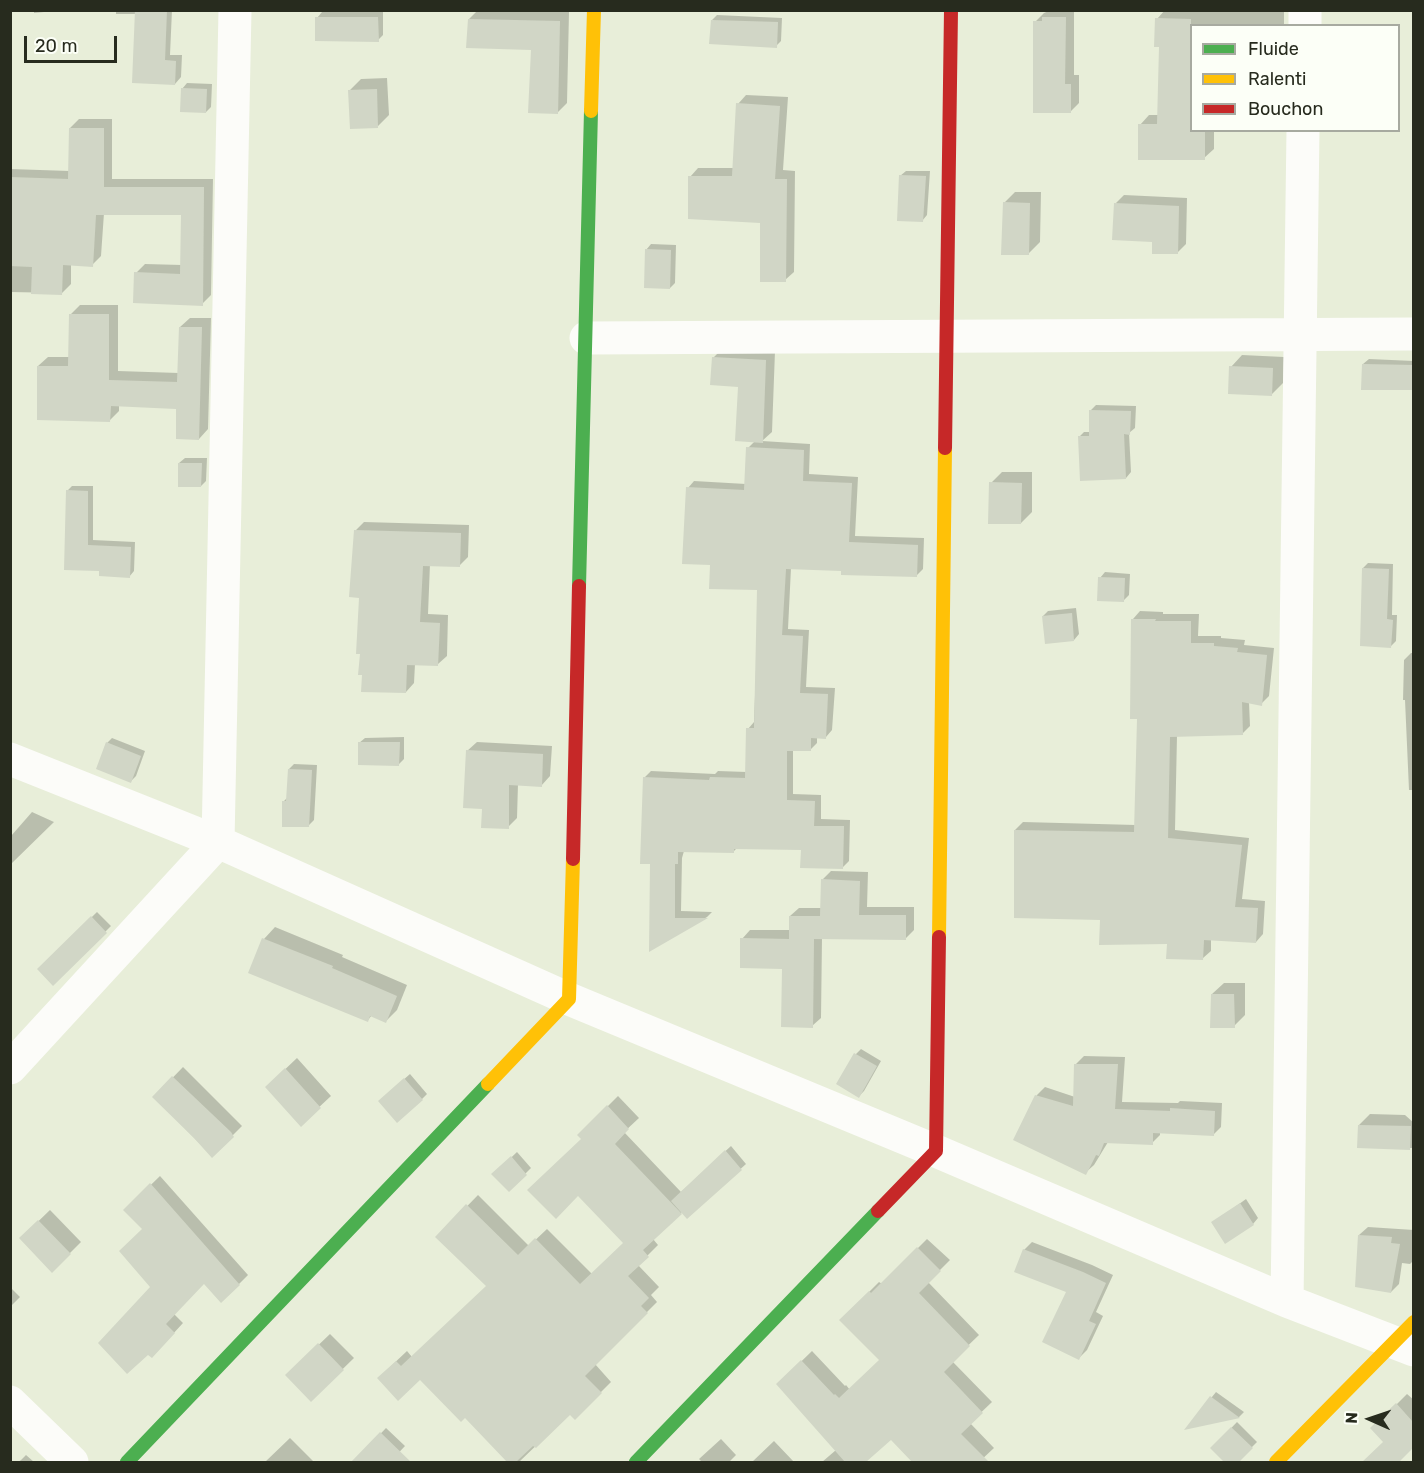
<!DOCTYPE html>
<style>
body{margin:0}
#map{position:relative;width:1424px;height:1473px;overflow:hidden;background:#e8eed9;font-family:Rubik,sans-serif}
canvas{display:block}
.frame{position:absolute;inset:0;border:12px solid #272b1e;pointer-events:none}
.legend{position:absolute;left:1190px;top:24px;width:210px;height:108px;box-sizing:border-box;background:#fcfff7;border:2px solid #a7aaa0;margin:0;padding:8px 10px;list-style:none;font-size:18px;color:#272b1e}
.legend li{display:flex;align-items:center;gap:12px;height:30px}
.legend b{width:30px;border:2px solid #a7aaa0}
.north{position:absolute;left:1340px;top:1389px;width:60px;height:60px;-webkit-text-stroke:4px #fcfff7;paint-order:stroke;rotate:273deg;font-size:16px;font-weight:700;line-height:24px;text-align:center;color:#272b1e}
.north::after{content:'';display:block;margin:auto;width:21px;height:27px;background:#272b1e;clip-path:polygon(50% 0,100% 100%,50% 72%,0 100%)}
.scale{position:absolute;left:24px;top:36px;width:93px;height:27px;box-sizing:border-box;border:3px solid #272b1e;border-top:0;padding-left:8px;font-size:18px;line-height:21px;white-space:nowrap;color:#272b1e;-webkit-text-stroke:4px #fcfff7;paint-order:stroke}
</style>
<div id="map">
<canvas width="1424" height="1473"></canvas>
<div class="frame"></div>
<ul class="legend">
<li><b style="height:8px;background:#4caf50"></b>Fluide</li>
<li><b style="height:8px;background:#ffc107"></b>Ralenti</li>
<li><b style="height:8px;background:#c62828"></b>Bouchon</li>
</ul>
<div class="north">N</div>
<div class="scale">20 m</div>
</div>
<script>
const c = document.querySelector('canvas').getContext('2d');
c.lineJoin = 'round';
function fillPath(path, color) {
  c.fillStyle = color;
  c.fill(path, 'evenodd');
}
function shape(rows) {
  const path = new Path2D();
  for (const r of rows) {
    path.moveTo(r[0], r[1]);
    for (let i = 2; i < r.length; i += 2) path.lineTo(r[i], r[i + 1]);
  }
  return path;
}
function trace(path, color, width, dash) {
  c.strokeStyle = color;
  c.lineWidth = width;
  c.lineCap = dash ? 'butt' : 'round';
  c.setLineDash(dash || []);
  c.stroke(path);
}
fillPath(shape([
 [34,10,64,10,34,13],
 [116,10,172,10,170,55,182,55,181,77,175,84,137,14,116,14],
 [478,10,569,12,567,103,558,112,532,49,469,19],
 [1051,10,1074,10,1074,75,1079,75,1079,103,1070,112,1035,22,1044,13],
 [1165,10,1284,10,1284,26,1192,26,1192,130,1214,130,1214,149,1204,158,1140,125,1149,115,1158,115,1160,46,1157,19],
 [322,12,383,12,383,35,378,40,317,18],
 [717,15,782,18,781,41,776,46,712,20],
 [387,78,389,115,378,126,350,90,361,79],
 [187,83,212,84,211,107,206,112,182,89],
 [746,95,788,97,783,170,795,171,794,272,785,280,761,222,690,177,698,168,734,168,738,104],
 [79,119,112,119,112,179,213,179,211,295,202,304,136,273,145,264,182,265,182,213,104,213,101,256,92,265,71,264,71,284,62,293,10,292,10,169,70,171,70,128],
 [906,171,930,171,927,215,922,221,900,176],
 [1015,192,1041,192,1040,242,1029,253,1004,203],
 [1124,195,1187,198,1186,244,1178,252,1153,241,1116,203],
 [651,244,676,245,675,283,670,288,646,250],
 [80,305,118,305,118,371,179,373,180,327,190,318,211,318,208,429,199,439,178,407,119,405,119,411,110,420,38,366,48,357,70,357,71,314],
 [722,349,775,351,772,432,762,441,810,444,809,474,858,477,855,536,924,538,923,569,916,576,843,569,791,568,788,629,809,630,806,687,835,688,832,730,826,737,817,737,817,743,810,750,793,750,793,794,821,795,821,819,850,820,849,861,842,868,802,849,737,848,733,852,684,851,682,858,681,911,712,912,707,917,651,949,651,862,644,778,651,771,715,774,718,771,747,772,748,729,754,722,759,588,712,564,688,488,694,481,746,484,748,448,755,441,740,385,713,358],
 [1242,355,1284,357,1283,383,1272,394,1231,367],
 [1369,359,1414,361,1414,388,1362,388,1363,364],
 [1096,405,1136,406,1135,428,1129,433,1131,472,1126,478,1079,437,1084,432,1090,432,1091,410],
 [185,458,207,458,206,481,201,486,179,463],
 [1002,472,1032,472,1032,512,1021,523,991,483],
 [72,486,93,486,93,540,135,542,134,571,129,577,101,570,66,568,67,491],
 [364,522,469,525,468,557,460,565,430,564,428,614,448,615,447,656,438,664,415,664,414,683,406,692,355,531],
 [1368,563,1393,564,1392,615,1397,615,1396,641,1391,646,1363,568],
 [1105,572,1130,574,1129,595,1123,601,1100,578],
 [1076,608,1079,634,1074,640,1043,616,1048,611],
 [1140,611,1163,612,1163,614,1199,614,1198,636,1221,636,1221,638,1245,640,1244,645,1274,648,1269,696,1261,704,1249,702,1250,726,1242,734,1177,736,1175,830,1249,838,1242,899,1265,901,1263,934,1256,942,1211,939,1211,951,1203,958,1168,943,1102,918,1015,830,1023,822,1136,825,1139,718,1133,619],
 [1411,653,1414,653,1414,790,1409,790,1405,700,1403,700,1404,660],
 [404,737,404,759,399,764,359,743,365,738],
 [112,738,145,751,136,776,131,781,107,743],
 [477,742,552,746,550,776,541,786,518,784,517,818,508,827,484,808,467,751],
 [294,764,317,765,314,820,309,825,284,801,288,797,289,769],
 [32,812,54,822,10,865,11,836],
 [831,871,868,872,867,907,914,907,914,930,905,939,822,938,821,1018,812,1026,784,967,742,939,750,930,790,930,790,916,799,908,822,908,822,880],
 [97,912,111,926,58,979,39,969],
 [275,927,343,955,342,957,407,985,397,1010,386,1021,372,1015,368,1020,250,972,264,939],
 [1224,983,1245,983,1245,1015,1234,1026,1212,994],
 [861,1049,881,1061,864,1091,859,1096,856,1054],
 [1084,1056,1125,1057,1122,1102,1178,1103,1180,1101,1222,1103,1221,1127,1213,1135,1160,1132,1160,1135,1152,1143,1108,1142,1094,1165,1085,1173,1015,1140,1037,1095,1045,1087,1075,1097,1076,1064],
 [297,1058,331,1096,301,1124,278,1076],
 [183,1067,242,1126,212,1156,154,1097],
 [410,1074,427,1094,422,1099,385,1096],
 [618,1096,639,1118,624,1132,681,1192,731,1146,746,1164,688,1217,682,1212,653,1239,658,1245,638,1265,659,1287,651,1295,657,1302,595,1364,611,1382,575,1418,570,1413,519,1462,509,1462,466,1416,420,1378,389,1368,407,1351,412,1357,487,1286,437,1237,478,1195,529,1246,547,1229,592,1274,625,1243,583,1139,579,1135],
 [1370,1114,1405,1115,1414,1123,1414,1148,1358,1147,1359,1125],
 [517,1152,531,1168,509,1190,494,1174],
 [160,1176,248,1275,239,1284,204,1282,174,1314,183,1323,161,1347,144,1228,125,1210],
 [1246,1199,1258,1218,1253,1224,1213,1223],
 [50,1210,81,1242,52,1271,21,1238],
 [1368,1227,1414,1230,1414,1260,1410,1264,1402,1263,1399,1284,1391,1292,1359,1235],
 [927,1239,950,1260,928,1282,979,1335,952,1361,992,1402,970,1423,994,1448,979,1462,914,1462,891,1438,864,1462,822,1462,836,1450,778,1384,812,1351,845,1386,846,1385,850,1390,881,1360,841,1320,879,1282,882,1284],
 [1032,1242,1092,1265,1113,1275,1096,1312,1103,1316,1087,1350,1079,1358,1068,1291,1024,1250],
 [10,1287,20,1297,10,1307],
 [330,1334,354,1358,311,1400,287,1375],
 [1216,1392,1244,1412,1239,1417,1187,1428],
 [1407,1394,1414,1400,1414,1446,1397,1462,1364,1462,1385,1442,1373,1428],
 [1237,1422,1257,1442,1237,1462,1226,1462,1212,1448],
 [386,1428,405,1446,390,1462,374,1462,363,1452],
 [290,1438,314,1462,265,1462],
 [721,1439,736,1455,729,1462,702,1462,699,1459],
 [774,1441,794,1462,751,1462,752,1462],
 [26,1455,34,1462,18,1462,21,1460]
]), '#0003');
fillPath(shape([
 [135,10,167,10,165,60,176,61,175,85,132,83],
 [315,17,378,17,379,42,315,41],
 [1042,17,1066,17,1065,84,1071,84,1071,113,1033,113,1033,21,1042,21],
 [1155,18,1191,19,1191,130,1205,130,1205,160,1138,160,1138,124,1157,124,1159,47,1154,47],
 [468,19,560,21,558,114,528,113,531,50,466,48],
 [711,20,778,22,777,48,709,44],
 [181,88,207,89,206,113,180,112],
 [377,89,378,128,350,129,348,90],
 [736,103,780,106,775,179,787,179,786,282,760,282,760,223,688,219,688,176,732,176],
 [69,128,104,128,104,187,204,187,203,306,133,303,134,272,180,274,181,215,96,215,93,267,63,265,62,295,31,294,32,267,10,266,10,177,68,179],
 [899,175,926,176,923,222,897,221],
 [1003,202,1030,203,1029,255,1001,255],
 [1114,203,1179,206,1178,254,1152,254,1152,242,1112,240],
 [645,249,671,250,670,289,644,288],
 [69,314,109,314,109,380,177,382,179,327,202,327,199,440,176,439,176,409,111,406,110,422,37,420,37,366,68,366],
 [712,357,766,360,763,443,735,441,738,387,710,385],
 [1362,364,1413,365,1413,390,1361,390],
 [1229,366,1273,368,1272,396,1228,394],
 [1089,410,1131,411,1130,435,1124,434,1126,479,1080,481,1078,436,1089,436],
 [746,447,804,450,803,481,852,483,849,542,918,545,917,577,841,575,841,571,786,569,782,635,803,636,800,693,828,694,826,739,811,738,811,751,787,751,787,800,815,801,814,826,844,826,843,869,800,868,801,850,734,849,734,853,678,852,678,864,675,864,675,918,708,918,649,952,650,864,640,864,643,777,709,780,710,777,745,778,746,728,754,728,757,590,709,589,710,565,682,564,686,487,744,490],
 [178,463,202,463,201,487,178,487],
 [989,482,1022,483,1021,524,988,524],
 [66,490,88,491,88,545,131,547,130,578,99,576,99,571,64,570],
 [354,530,461,533,460,567,423,566,420,622,440,623,438,666,407,665,406,693,361,692,362,675,358,675,360,654,356,654,359,598,349,597],
 [1362,568,1389,569,1387,619,1393,620,1391,648,1360,646],
 [1098,577,1125,578,1124,602,1097,601],
 [1072,613,1074,641,1045,644,1042,616],
 [1131,619,1156,619,1155,621,1191,621,1191,643,1214,643,1214,646,1238,648,1237,652,1267,655,1262,706,1242,702,1243,735,1170,737,1168,838,1242,845,1235,907,1258,908,1256,943,1204,940,1203,960,1166,959,1167,944,1099,945,1100,920,1014,918,1014,830,1134,832,1137,719,1130,719],
 [106,742,141,756,131,783,96,769],
 [358,742,400,742,399,766,358,765],
 [466,750,543,754,542,787,509,785,509,829,481,828,482,809,463,808],
 [288,769,312,770,309,827,282,827,282,801,286,801],
 [821,879,860,881,859,915,906,915,906,940,814,939,813,1028,781,1027,782,969,740,968,740,938,789,939,789,916,820,916],
 [91,916,107,933,53,986,37,969],
 [262,938,333,966,332,968,397,996,386,1023,370,1016,368,1022,248,973],
 [1211,994,1234,994,1235,1028,1210,1028],
 [854,1053,877,1066,859,1098,836,1084],
 [1074,1064,1118,1064,1115,1109,1170,1111,1170,1108,1215,1111,1214,1136,1153,1133,1153,1145,1104,1143,1099,1156,1096,1155,1086,1175,1013,1140,1035,1095,1073,1106],
 [285,1068,321,1108,301,1127,265,1087],
 [172,1076,231,1132,234,1137,212,1158,194,1138,152,1097],
 [404,1078,423,1100,397,1123,378,1101],
 [607,1105,629,1129,615,1144,682,1214,643,1250,649,1257,628,1276,649,1298,641,1306,648,1313,585,1376,602,1393,575,1420,570,1415,536,1448,533,1446,516,1462,507,1462,465,1418,461,1422,420,1380,398,1401,377,1378,396,1361,401,1366,486,1286,435,1237,466,1204,518,1255,535,1238,580,1284,623,1243,578,1196,556,1219,527,1190,581,1139,577,1135],
 [1358,1125,1411,1126,1410,1150,1357,1148],
 [725,1150,742,1170,687,1219,671,1201],
 [511,1156,527,1175,509,1192,491,1174],
 [150,1183,240,1285,221,1303,204,1284,166,1324,175,1333,152,1358,148,1355,127,1374,98,1343,150,1287,119,1251,142,1229,123,1210],
 [1240,1203,1254,1225,1225,1244,1211,1222],
 [38,1220,71,1254,52,1273,19,1238],
 [1358,1235,1392,1237,1391,1243,1400,1244,1391,1293,1355,1287],
 [917,1247,941,1271,919,1293,970,1346,944,1372,983,1413,961,1434,989,1462,912,1462,891,1440,866,1462,845,1462,776,1384,801,1360,834,1395,835,1394,839,1398,879,1360,839,1320,869,1291,871,1293],
 [1023,1249,1083,1272,1106,1283,1089,1321,1096,1324,1079,1360,1042,1342,1066,1292,1014,1272],
 [318,1343,344,1370,311,1402,285,1375],
 [1210,1396,1240,1418,1184,1430],
 [1396,1403,1413,1422,1413,1448,1399,1462,1362,1462,1383,1442,1370,1428],
 [1231,1427,1253,1448,1239,1462,1224,1462,1210,1448],
 [380,1432,411,1462,351,1462]
]), '#d1d6c6');
trace(shape([
 [1305,26,1305,10],
 [586,338,1414,334],
 [10,759,218,842,569,999,936,1151,1287,1301,1414,1350],
 [10,1068,218,842,235,10],
 [1287,1301,1303,130],
 [10,1402,72,1462]
]), '#fcfcf9', 33);
trace(shape([
 [579,586,591,111],
 [127,1462,488,1084],
 [636,1462,878,1211]
]), '#4caf50', 14);
trace(shape([
 [591,111,594,10],
 [939,937,945,448],
 [488,1084,569,999,573,859],
 [1276,1462,1414,1322]
]), '#ffc107', 14);
trace(shape([
 [945,448,951,10],
 [573,859,579,586],
 [878,1211,936,1151,939,937]
]), '#c62828', 14);
</script>
